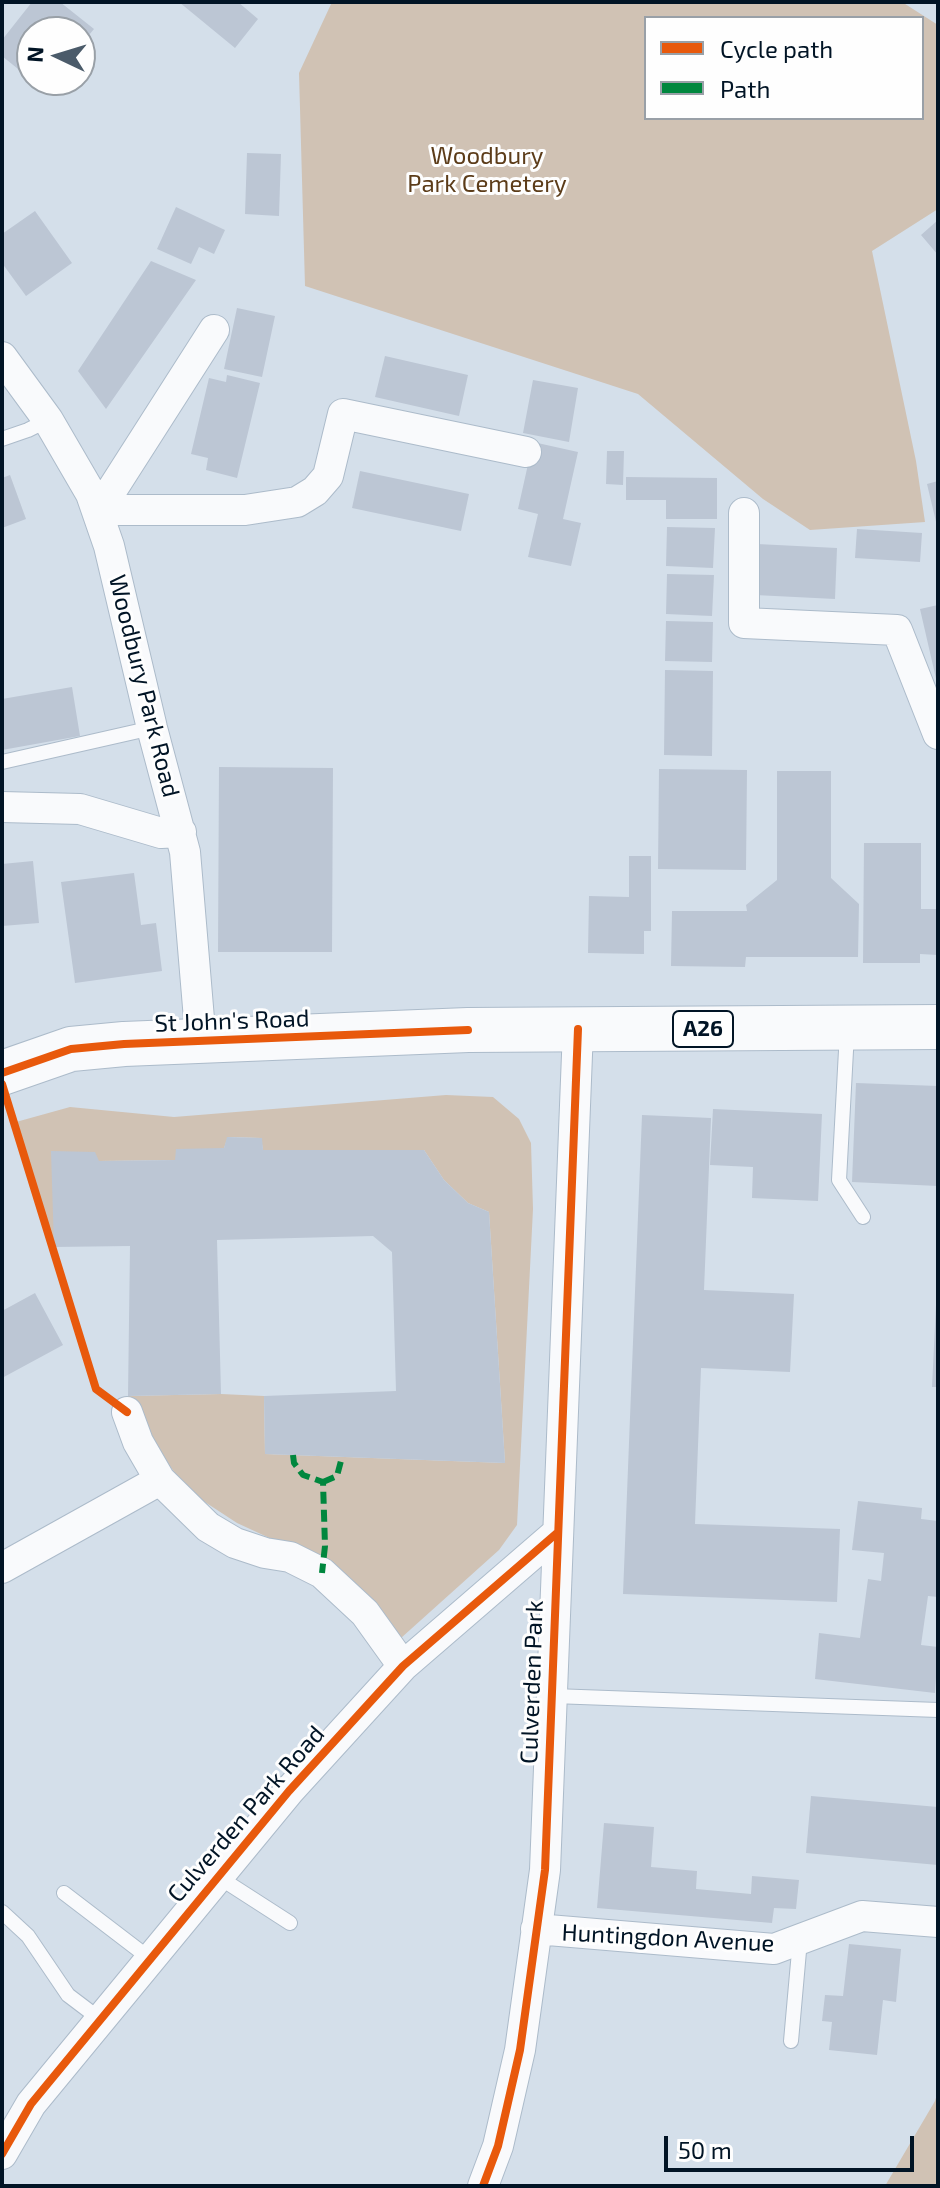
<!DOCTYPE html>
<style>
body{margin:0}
#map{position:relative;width:940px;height:2188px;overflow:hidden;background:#d4dfea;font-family:"Exo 2",sans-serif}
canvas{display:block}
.frame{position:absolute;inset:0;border:4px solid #011425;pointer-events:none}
.legend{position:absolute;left:644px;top:16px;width:280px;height:104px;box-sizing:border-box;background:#fefefe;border:2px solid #99a0a7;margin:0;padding:10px 14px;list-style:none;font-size:24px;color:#011425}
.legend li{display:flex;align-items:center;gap:16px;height:40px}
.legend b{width:40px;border:2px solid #99a0a7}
.north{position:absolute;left:16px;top:16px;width:80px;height:80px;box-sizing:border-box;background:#fefefe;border:2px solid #99a0a7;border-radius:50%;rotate:274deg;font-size:22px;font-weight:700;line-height:32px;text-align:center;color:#011425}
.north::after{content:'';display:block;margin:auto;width:28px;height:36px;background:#4b5b6a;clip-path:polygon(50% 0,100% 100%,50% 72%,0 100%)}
.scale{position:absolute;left:664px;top:2136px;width:250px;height:36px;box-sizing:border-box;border:4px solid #011425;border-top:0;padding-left:10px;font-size:24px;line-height:28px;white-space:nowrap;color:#011425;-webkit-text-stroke:6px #fefefe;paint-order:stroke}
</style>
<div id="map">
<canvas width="940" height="2188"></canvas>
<div class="frame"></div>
<ul class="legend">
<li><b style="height:10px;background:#e8590c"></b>Cycle path</li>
<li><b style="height:10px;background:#00873e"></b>Path</li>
</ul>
<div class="north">N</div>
<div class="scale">50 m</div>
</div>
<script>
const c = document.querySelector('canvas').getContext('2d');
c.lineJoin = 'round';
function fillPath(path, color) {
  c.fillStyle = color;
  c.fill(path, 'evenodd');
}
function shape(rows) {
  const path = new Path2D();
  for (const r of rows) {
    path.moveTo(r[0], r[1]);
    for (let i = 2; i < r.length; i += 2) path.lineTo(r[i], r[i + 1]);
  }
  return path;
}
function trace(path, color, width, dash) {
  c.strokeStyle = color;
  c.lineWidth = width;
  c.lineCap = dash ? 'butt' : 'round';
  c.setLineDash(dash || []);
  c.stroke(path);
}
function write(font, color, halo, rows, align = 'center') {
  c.font = font + ' "Exo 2",sans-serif';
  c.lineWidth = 6;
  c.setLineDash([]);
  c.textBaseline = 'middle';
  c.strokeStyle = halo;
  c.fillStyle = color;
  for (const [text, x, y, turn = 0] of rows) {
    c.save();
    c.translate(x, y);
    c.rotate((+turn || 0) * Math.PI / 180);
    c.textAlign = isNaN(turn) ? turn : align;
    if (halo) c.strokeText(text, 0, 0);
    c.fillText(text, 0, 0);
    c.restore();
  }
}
fillPath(shape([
 [332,2,902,2,938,25,938,209,872,251,916,461,925,522,810,530,763,499,638,394,305,286,299,73],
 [646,18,922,18,922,118,646,118],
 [446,1095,493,1097,519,1119,531,1143,533,1209,517,1525,499,1550,401,1638,315,1559,237,1523,188,1491,154,1444,128,1396,221,1394,264,1396,265,1454,505,1463,489,1212,468,1203,444,1180,424,1150,263,1150,261,1138,228,1137,224,1148,175,1160,99,1161,54,1247,16,1122,70,1107,174,1117],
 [938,2091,938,2186,885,2186,935,2101]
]), '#d0c2b4');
fillPath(shape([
 [32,2,60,2,94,29,80,46,80,32,32,32,32,80,53,80,44,90,2,56,2,40],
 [179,2,238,2,258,19,235,48],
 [247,153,281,154,279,216,245,214],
 [176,207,225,230,214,254,199,247,191,264,157,249],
 [35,211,72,263,26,296,2,263,2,234],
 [938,220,938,255,921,235],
 [151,261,196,280,106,409,78,371],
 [237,308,275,316,262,377,224,369],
 [385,356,468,375,459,416,375,397],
 [227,375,260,383,237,478,206,470,208,458,191,454,209,378,226,382],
 [533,380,578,388,569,442,523,433],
 [533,442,578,452,563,519,581,523,571,566,528,557,538,514,518,509],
 [607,451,624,451,623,485,606,484],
 [360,471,469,494,461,531,352,508],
 [10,475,26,519,2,528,2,478],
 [626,477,717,478,717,519,666,519,666,500,626,500],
 [938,481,938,526,937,526,927,484],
 [667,527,715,528,713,568,666,566],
 [857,529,922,533,920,562,855,558],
 [757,544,837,548,835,599,755,595],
 [667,574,714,575,712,616,666,614],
 [938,605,938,683,937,683,920,609],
 [666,621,713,622,712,662,665,661],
 [665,670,713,671,712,756,664,755],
 [72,687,80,736,2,750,2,699],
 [219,767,333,768,332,952,218,952],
 [659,769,747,770,746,870,658,869],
 [777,771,831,771,831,878,859,904,858,957,746,957,745,967,671,966,672,911,747,911,746,905,777,880],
 [864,843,921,843,921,909,938,909,938,955,920,954,920,963,863,963],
 [629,856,651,856,651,931,644,931,644,954,588,953,589,896,629,897],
 [33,861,39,923,2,926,2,864],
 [134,873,141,925,156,923,162,971,75,983,61,882],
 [856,1083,938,1086,938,1186,852,1182],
 [713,1109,822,1114,818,1201,752,1198,753,1167,710,1165],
 [642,1115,711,1118,704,1290,794,1294,790,1372,701,1368,695,1524,840,1529,837,1602,623,1594],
 [227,1137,262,1138,263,1150,424,1150,444,1180,468,1203,489,1212,505,1463,265,1454,264,1396,396,1391,392,1252,373,1236,217,1240,221,1394,128,1396,130,1246,54,1247,51,1151,95,1152,99,1161,175,1160,176,1149,224,1148],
 [35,1293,63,1345,2,1378,2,1311],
 [936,1305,938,1305,938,1387,932,1387],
 [858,1501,922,1508,921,1519,938,1521,938,1597,928,1596,921,1645,938,1647,935,1693,815,1679,819,1633,860,1638,868,1579,881,1581,884,1553,852,1550],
 [811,1796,938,1807,938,1865,806,1853],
 [604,1823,654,1827,651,1867,697,1871,696,1889,751,1894,752,1876,799,1880,796,1909,774,1908,772,1923,597,1908],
 [849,1944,901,1949,896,2002,883,2000,877,2055,829,2050,832,2022,822,2021,825,1995,843,1996]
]), '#bcc6d4');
const lane = shape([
 [2,439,28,430,48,420],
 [2,762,152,728],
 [847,1032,839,1180,863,1217],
 [553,1696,938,1710],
 [217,1876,290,1923],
 [64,1893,149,1958],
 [2,1912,28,1936,68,1995,101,2020],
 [791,2041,800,1940]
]);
const street = shape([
 [2,357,48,420,91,494,109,546,152,728,185,852,201,1043],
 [99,510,245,510,297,502,315,491,328,476,343,414,526,452],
 [99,510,214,330],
 [744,513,744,623,897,630,938,734],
 [2,807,80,809,161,833,181,832],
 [127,1412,138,1442,160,1480,208,1527,235,1543,265,1553,290,1557,322,1573,365,1613,403,1666],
 [2,1568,160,1480],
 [536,1929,774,1949,862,1916,938,1922],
 [2,2154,31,2104,289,1791,403,1666,557,1533],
 [483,2186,498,2146,520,2050,545,1870,578,1029]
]);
const highway = shape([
 [2,1073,71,1049,124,1044,468,1030,938,1027]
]);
trace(lane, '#acbbca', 16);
trace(street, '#acbbca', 32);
trace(highway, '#acbbca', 46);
trace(lane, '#f9fafc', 14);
trace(street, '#f9fafc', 30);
trace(highway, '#f9fafc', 44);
trace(shape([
 [293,1455,294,1463,303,1475,323,1482,325,1546,322,1573],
 [323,1482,337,1476,342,1457]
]), '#00873e', 6, [12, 6]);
trace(shape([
 [2,1073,71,1049,124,1044,468,1030],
 [2,1084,96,1389,127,1412],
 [2,2154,31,2104,289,1791,403,1666,557,1533],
 [483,2186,498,2146,520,2050,545,1870,578,1029]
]), '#e8590c', 8);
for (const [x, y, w] of [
 [703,1029,60]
]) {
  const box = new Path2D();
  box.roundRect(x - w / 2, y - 18, w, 36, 6);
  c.fillStyle = '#fefefe';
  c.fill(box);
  trace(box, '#011425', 2);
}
write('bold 22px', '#011425', null, [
 ["A26",703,1029]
]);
write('24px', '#5c3c19', '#fefefe', [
 ["Woodbury",487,156],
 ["Park Cemetery",487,184]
]);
write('24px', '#011425', '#fefefe', [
 ["Woodbury Park Road",144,686,76],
 ["St John's Road",232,1021,-2],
 ["Culverden Park",532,1682,-88],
 ["Culverden Park Road",246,1814,-49],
 ["Huntingdon Avenue",668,1938,3]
]);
</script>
